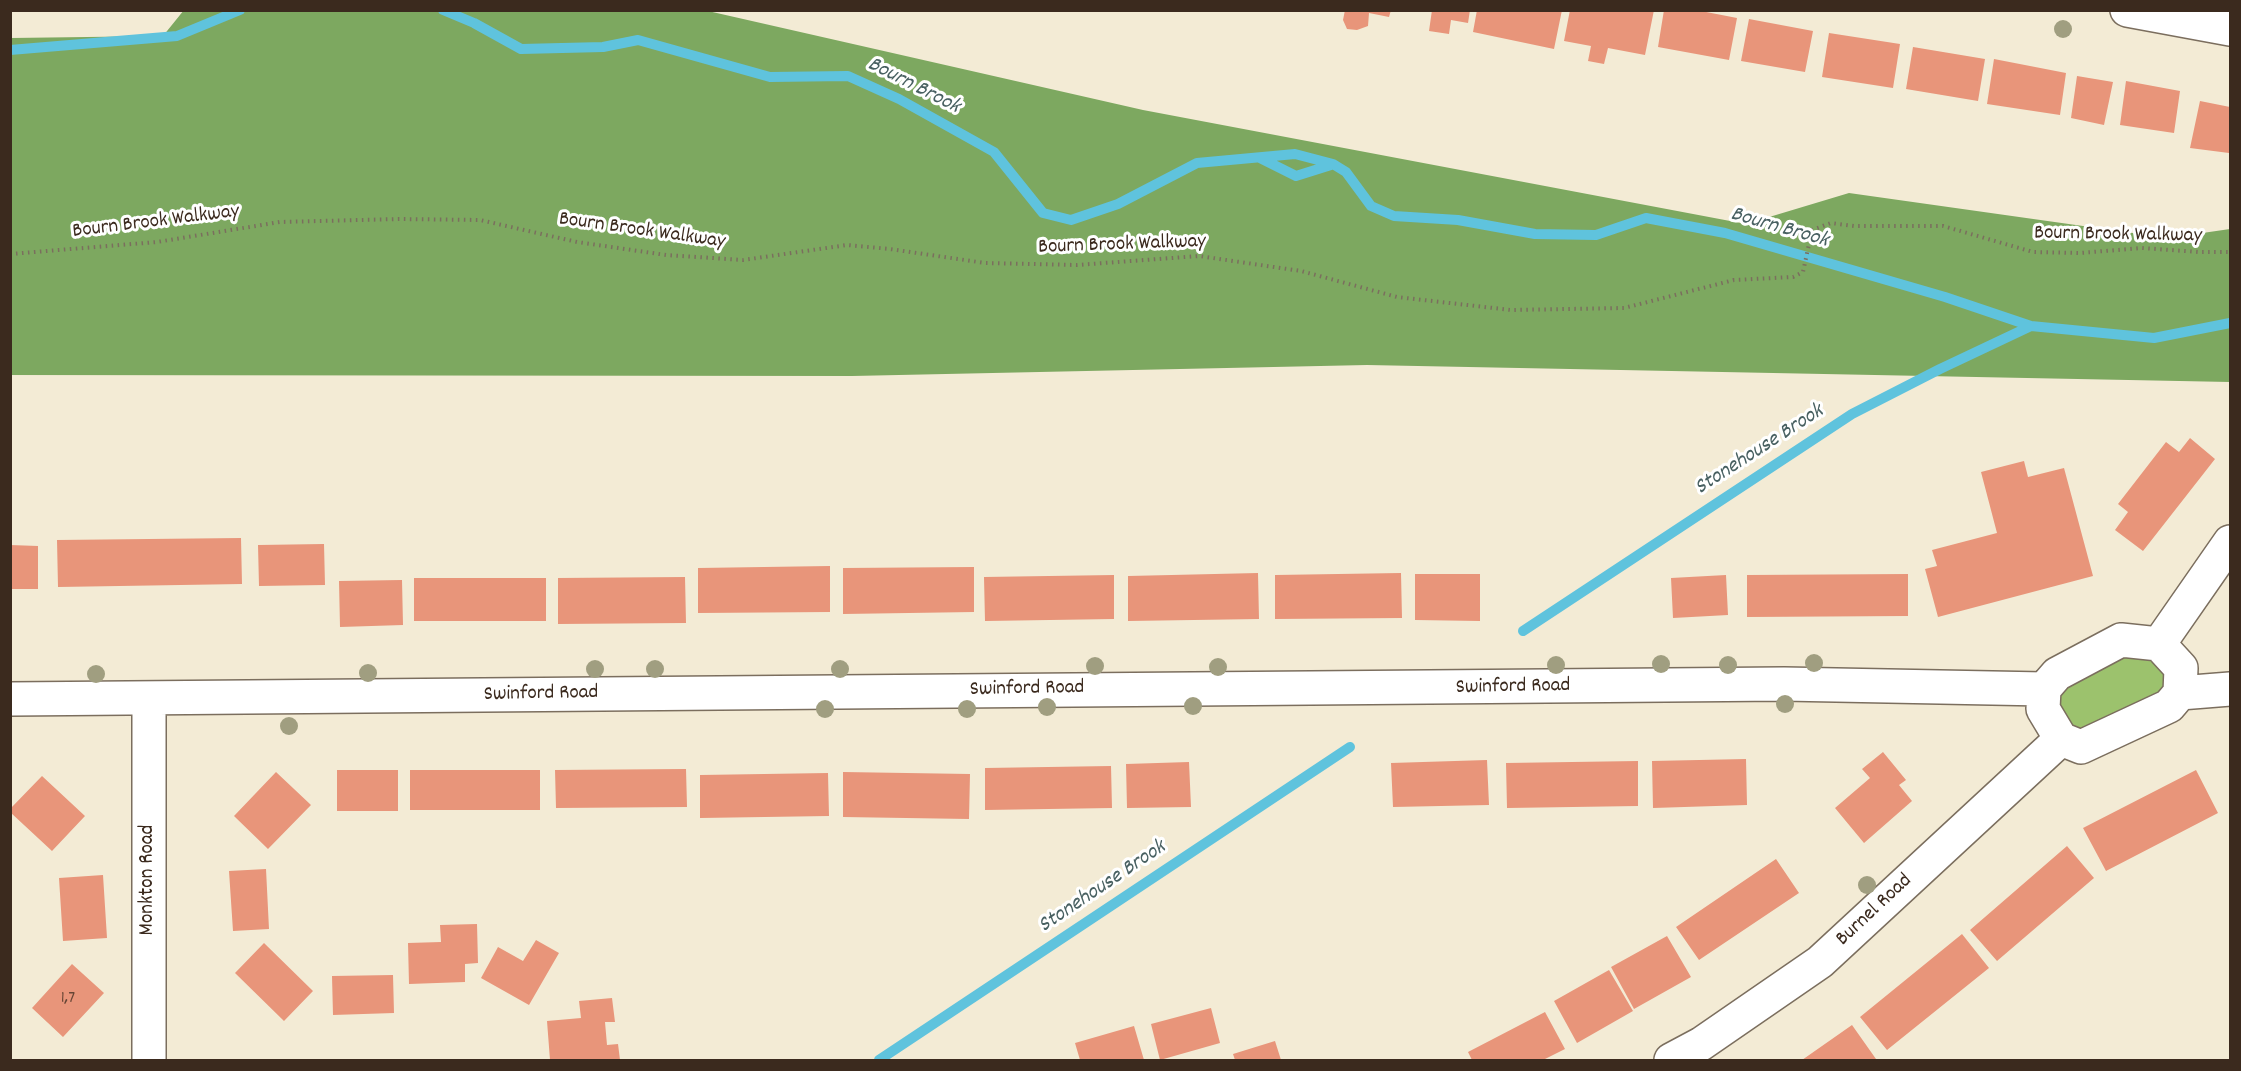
<!DOCTYPE html>
<style>
body{margin:0}
#map{position:relative;width:2241px;height:1071px;overflow:hidden;background:#f3ebd5;font-family:Dekko,sans-serif}
canvas{display:block}
.frame{position:absolute;inset:0;border:12px solid #3b2a1e;pointer-events:none}
</style>
<div id="map">
<canvas width="2241" height="1071"></canvas>
<div class="frame"></div>
</div>
<script>
const c = document.querySelector('canvas').getContext('2d');
c.lineJoin = 'round';
function fillPath(path, color) {
  c.fillStyle = color;
  c.fill(path, 'evenodd');
}
function shape(rows) {
  const path = new Path2D();
  for (const r of rows) {
    path.moveTo(r[0], r[1]);
    for (let i = 2; i < r.length; i += 2) path.lineTo(r[i], r[i + 1]);
  }
  return path;
}
function trace(path, color, width, dash) {
  c.strokeStyle = color;
  c.lineWidth = width;
  c.lineCap = dash ? 'butt' : 'round';
  c.setLineDash(dash || []);
  c.stroke(path);
}
function write(font, color, halo, rows, align = 'center') {
  c.font = font + ' Dekko,sans-serif';
  c.lineWidth = 6;
  c.setLineDash([]);
  c.textBaseline = 'middle';
  c.strokeStyle = halo;
  c.fillStyle = color;
  for (const [text, x, y, turn = 0] of rows) {
    c.save();
    c.translate(x, y);
    c.rotate((+turn || 0) * Math.PI / 180);
    c.textAlign = isNaN(turn) ? turn : align;
    if (halo) c.strokeText(text, 0, 0);
    c.fillText(text, 0, 0);
    c.restore();
  }
}
fillPath(shape([
 [2123,647,2157,649,2173,692,2078,740,2048,705,2058,677]
]), '#9cc26d');
fillPath(shape([
 [184,10,708,11,1143,110,1746,224,1849,193,2168,238,2230,229,2230,382,1367,365,852,376,11,375,11,38,163,36]
]), '#7da860');
trace(shape([
 [443,10,474,23,521,49,603,47,638,40,770,77,848,76,899,99,994,152,1043,213,1071,220,1118,204,1197,163,1295,154,1333,164,1346,172,1371,206,1394,216,1458,220,1535,234,1596,235,1646,218,1725,233,1945,297,2031,326,2154,338,2230,323],
 [10,50,177,36,240,10],
 [1260,158,1296,176,1331,165],
 [1523,631,1852,414,1940,369,2031,326],
 [879,1060,1350,747]
]), '#5fc3dd', 10);
fillPath(shape([
 [1345,10,1391,10,1389,17,1369,13,1368,26,1357,30,1347,29,1343,20],
 [1432,10,1470,10,1468,23,1451,20,1449,34,1429,31],
 [1477,10,1562,10,1554,49,1473,32],
 [1570,10,1654,10,1645,55,1608,48,1604,64,1588,61,1591,46,1564,41],
 [1664,10,1696,10,1737,18,1729,60,1658,47],
 [1749,19,1813,31,1805,72,1741,61],
 [1829,33,1900,44,1893,88,1822,77],
 [1913,47,1985,59,1978,101,1906,89],
 [1994,59,2066,73,2060,115,1987,104],
 [2077,76,2113,82,2104,125,2071,118],
 [2126,81,2180,91,2174,133,2120,125],
 [2200,101,2230,107,2229,153,2190,148],
 [2190,438,2215,459,2143,551,2115,530,2128,512,2118,504,2166,442,2179,452],
 [2024,461,2028,477,2064,468,2093,576,1938,617,1925,569,1937,566,1932,550,1997,533,1981,472],
 [241,538,242,584,58,587,57,540],
 [324,544,325,585,259,586,258,545],
 [10,545,38,546,38,589,10,589],
 [830,566,830,612,698,613,698,568],
 [974,567,974,612,843,614,843,568],
 [1258,573,1259,619,1128,621,1128,576],
 [1401,573,1402,618,1275,619,1275,575],
 [1415,574,1480,574,1480,621,1415,620],
 [1908,574,1908,616,1747,617,1747,575],
 [1114,575,1114,619,985,621,984,577],
 [1726,575,1728,615,1673,618,1671,578],
 [685,577,686,623,558,624,558,578],
 [414,578,546,578,546,621,414,621],
 [402,580,403,625,340,627,339,581],
 [1883,752,1906,780,1899,785,1912,801,1864,843,1835,808,1870,778,1862,769],
 [1746,759,1747,805,1653,808,1652,761],
 [1487,760,1489,805,1393,807,1391,763],
 [1638,761,1638,806,1507,808,1506,763],
 [1189,762,1191,807,1127,808,1126,764],
 [1111,766,1112,808,985,810,985,768],
 [686,769,687,807,556,808,555,770],
 [337,770,398,770,398,811,337,811],
 [410,770,540,770,540,810,410,810],
 [2196,770,2218,813,2106,871,2083,828],
 [276,772,311,805,268,849,234,816],
 [843,772,970,774,969,819,843,817],
 [828,773,829,816,700,818,700,775],
 [42,776,85,816,52,851,10,812,10,809],
 [2067,846,2094,878,1997,961,1970,930],
 [1776,859,1799,893,1699,960,1676,927],
 [266,869,269,929,233,931,229,871],
 [103,875,107,938,63,941,59,878],
 [477,924,478,963,465,964,465,982,409,984,408,943,441,942,440,925],
 [1962,934,1989,968,1887,1050,1860,1017],
 [1667,936,1691,977,1634,1009,1611,967],
 [536,940,559,953,529,1005,481,978,498,947,523,961],
 [264,943,313,991,284,1021,235,973],
 [72,964,104,993,63,1037,32,1008],
 [1609,970,1633,1011,1577,1043,1554,1001],
 [393,975,394,1013,333,1015,332,976],
 [612,998,615,1022,605,1022,607,1045,618,1044,620,1060,550,1060,547,1021,581,1018,579,1001],
 [1211,1008,1220,1043,1160,1060,1151,1024],
 [1545,1012,1565,1049,1543,1060,1472,1060,1468,1052],
 [1852,1025,1876,1059,1873,1060,1802,1060],
 [1134,1026,1144,1060,1080,1060,1075,1043],
 [1275,1041,1281,1060,1235,1060,1233,1054]
]), '#e8957a');
const minor = shape([
 [2127,10,2230,29],
 [2121,640,2159,644,2181,668,2180,693,2169,706,2081,747,2061,739,2043,709,2044,689,2057,674,2121,640],
 [2159,644,2230,542],
 [2180,693,2230,689],
 [10,699,1784,684,2044,689],
 [149,699,149,1060],
 [1671,1060,1701,1044,1820,962,2061,739]
]);
trace(minor, '#7b6e5e', 36);
trace(shape([
 [10,254,157,242,280,222,399,219,480,220,577,242,666,255,743,260,847,245,890,249,985,263,1077,265,1199,256,1301,271,1397,297,1511,310,1624,308,1734,280,1793,277,1803,272,1812,230,1831,223,1854,226,1943,226,2033,252,2080,253,2142,248,2199,252,2230,252]
]), '#7b6e5e', 4, [1.5, 4.5]);
trace(minor, '#fff', 33);
c.fillStyle = '#a09e80';
for (const [x, y] of [
 [2063,29],
 [1814,663],
 [1661,664],
 [1556,665],
 [1728,665],
 [1095,666],
 [1218,667],
 [595,669],
 [655,669],
 [840,669],
 [368,673],
 [96,674],
 [1785,704],
 [1193,706],
 [1047,707],
 [825,709],
 [967,709],
 [289,726],
 [1867,885]
]) {
  c.beginPath();
  c.arc(x, y, 9, 0, 2 * Math.PI);
  c.fill();
}
write('18px', '#664535', null, [
 ["1,7",68,1000]
]);
write('21px', '#3b2a1e', '#fff', [
 ["Bourn Brook Walkway",156,223,-7],
 ["Bourn Brook Walkway",642,232,8],
 ["Bourn Brook Walkway",2118,236,1],
 ["Bourn Brook Walkway",1122,246,-2],
 ["Swinford Road",1513,688,-1],
 ["Swinford Road",1027,690,-1],
 ["Swinford Road",541,695,-1],
 ["Monkton Road",149,880,-90],
 ["Burnel Road",1875,911,-43]
]);
write('italic 22px', '#486061', '#fff', [
 ["Bourn Brook",913,87,27],
 ["Bourn Brook",1779,229,16],
 ["Stonehouse Brook",1760,451,-33],
 ["Stonehouse Brook",1103,888,-34]
]);
</script>
